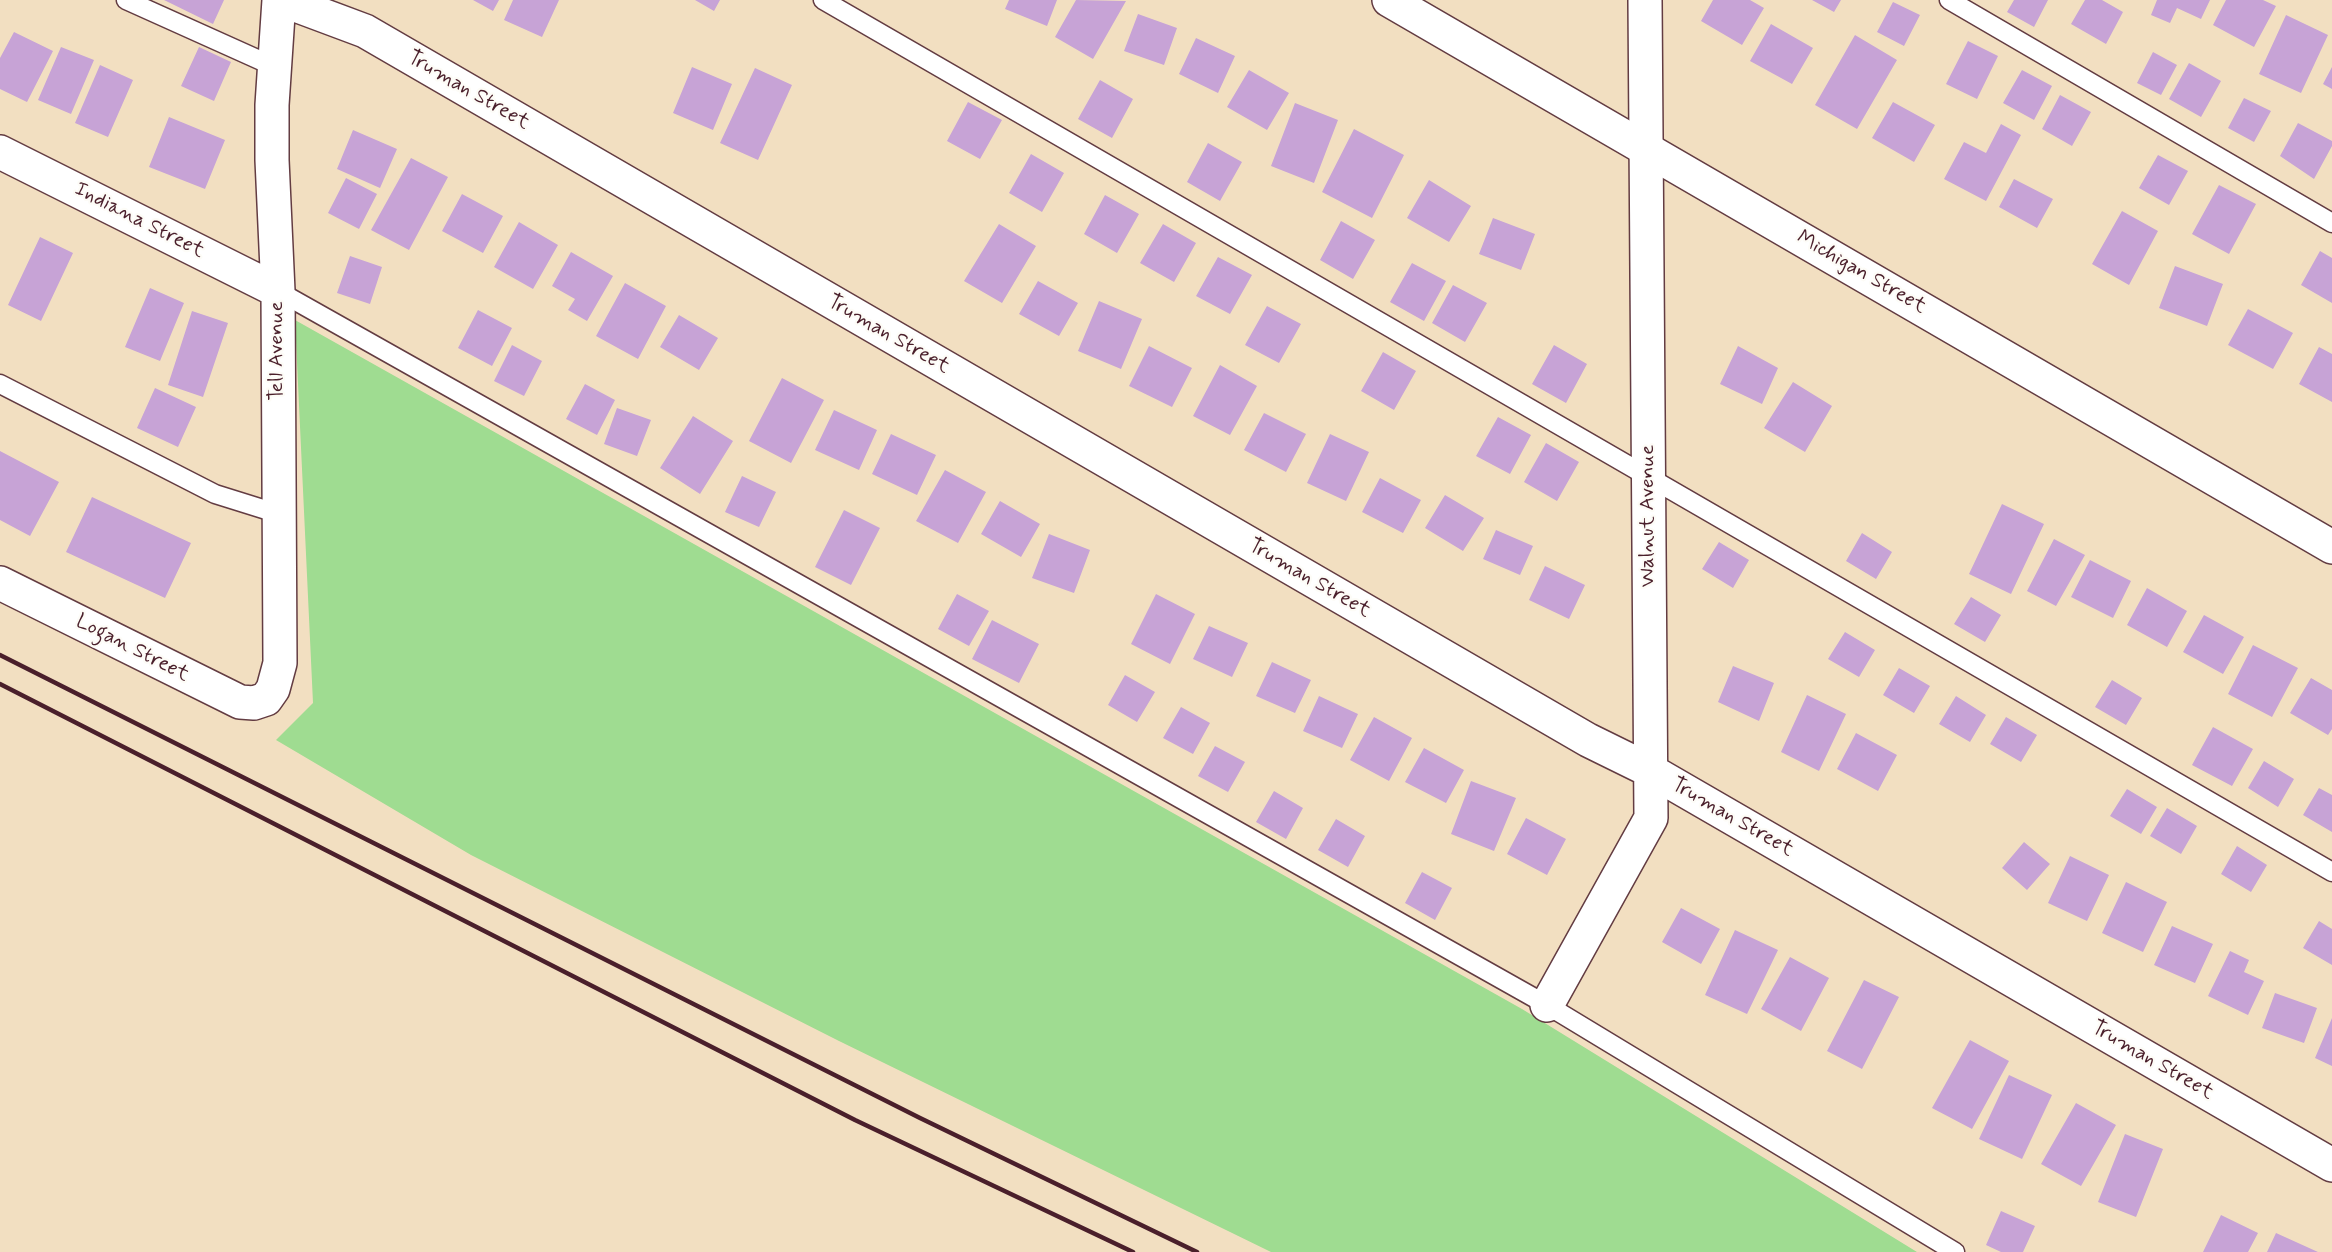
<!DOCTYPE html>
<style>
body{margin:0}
canvas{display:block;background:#f2dfc1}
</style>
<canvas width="2332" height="1252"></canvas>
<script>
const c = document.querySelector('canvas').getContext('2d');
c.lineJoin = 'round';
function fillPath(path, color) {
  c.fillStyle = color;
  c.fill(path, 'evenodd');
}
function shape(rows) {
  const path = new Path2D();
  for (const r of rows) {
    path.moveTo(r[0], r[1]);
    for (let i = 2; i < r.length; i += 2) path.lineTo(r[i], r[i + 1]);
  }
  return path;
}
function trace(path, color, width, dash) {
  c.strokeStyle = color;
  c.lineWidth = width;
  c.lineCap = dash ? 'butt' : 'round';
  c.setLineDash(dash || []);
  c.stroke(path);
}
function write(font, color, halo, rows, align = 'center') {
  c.font = font + ' Mynerve,sans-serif';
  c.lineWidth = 4.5;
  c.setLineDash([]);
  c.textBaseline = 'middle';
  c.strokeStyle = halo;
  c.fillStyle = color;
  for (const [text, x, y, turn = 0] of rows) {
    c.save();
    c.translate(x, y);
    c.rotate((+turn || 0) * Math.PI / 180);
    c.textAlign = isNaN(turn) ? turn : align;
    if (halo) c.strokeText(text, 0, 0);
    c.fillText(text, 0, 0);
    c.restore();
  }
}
fillPath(shape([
 [295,320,1522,1009,1917,1252,1271,1252,839,1041,471,855,276,740,313,703]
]), '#9fdc91');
fillPath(shape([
 [164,0,224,0,213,24],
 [473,0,499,0,493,11],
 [513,0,559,0,542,37,504,20],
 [695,0,720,0,714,11],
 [1009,0,1057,0,1047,26,1005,9],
 [1076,0,1126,1,1093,59,1055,37],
 [1713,0,1750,0,1764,8,1742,45,1701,21],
 [1812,0,1841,0,1834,12],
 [2014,0,2048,0,2034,27,2007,12],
 [2085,0,2102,0,2123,12,2106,44,2071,24],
 [2157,0,2210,0,2201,19,2177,8,2170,23,2151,15],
 [2226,0,2263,0,2276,6,2254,47,2213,25],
 [1893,2,1920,15,1904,46,1877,32],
 [1138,14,1177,28,1164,65,1124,51],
 [2286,15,2328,35,2301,93,2259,74],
 [1771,24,1813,48,1792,84,1750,61],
 [14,32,53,51,27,102,0,89,0,58],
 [1855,35,1897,60,1857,129,1815,105],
 [1196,38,1235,56,1218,93,1179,74],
 [1968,41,1998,56,1977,99,1946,84],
 [61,47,94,60,71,114,38,100],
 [199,47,231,62,214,101,181,86],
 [2153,52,2177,65,2161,95,2137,83],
 [2189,63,2221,81,2201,117,2169,99],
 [100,65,133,80,108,137,75,123],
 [692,67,732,84,713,130,673,113],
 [2332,67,2332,89,2323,84],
 [755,68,792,85,758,160,720,143],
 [1249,70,1289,93,1267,130,1227,107],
 [2022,70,2052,86,2034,120,2003,103],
 [1100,80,1133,99,1112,138,1078,119],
 [2060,95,2091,112,2072,146,2042,129],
 [2244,98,2271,111,2254,142,2228,128],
 [968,102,1002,120,980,159,947,141],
 [1893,102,1935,125,1914,162,1872,138],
 [1295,103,1338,120,1314,183,1271,166],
 [169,117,225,140,205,189,149,167],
 [2298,123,2332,141,2332,146,2314,179,2280,156],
 [2001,124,2021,135,1986,201,1944,179,1964,142,1986,153],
 [1354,129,1404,155,1372,218,1322,192],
 [353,130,397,149,380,188,337,169],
 [1208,143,1242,162,1220,201,1187,182],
 [1031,154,1064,173,1042,212,1009,193],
 [2158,155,2188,171,2169,205,2139,188],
 [411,158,448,177,409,250,371,230],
 [346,178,377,194,359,229,328,213],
 [2014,179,2053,199,2037,228,1999,207],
 [1429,180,1471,206,1449,242,1407,218],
 [2219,185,2256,204,2229,254,2192,234],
 [462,194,503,216,483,253,442,231],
 [1105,195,1139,214,1117,253,1084,234],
 [2122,211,2158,231,2129,285,2092,264],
 [1493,218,1535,234,1521,270,1479,254],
 [1341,221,1375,240,1353,279,1320,260],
 [519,222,558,245,533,289,494,267],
 [999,224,1036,246,1002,303,964,281],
 [1163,224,1196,243,1174,282,1140,263],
 [40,237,73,253,41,321,8,305],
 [2320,251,2332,258,2332,303,2301,285],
 [571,252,613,276,587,321,568,310,575,299,552,286],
 [350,256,382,267,370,304,337,293],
 [1218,257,1252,275,1230,314,1196,296],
 [1412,263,1446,281,1424,321,1390,302],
 [2175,266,2223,284,2207,326,2159,308],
 [1038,281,1078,303,1059,336,1019,314],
 [625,283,666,306,638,359,596,336],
 [1453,285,1487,303,1465,342,1432,323],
 [150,288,184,303,160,361,125,347],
 [1099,301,1142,319,1121,369,1078,351],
 [1267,306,1301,324,1279,363,1245,345],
 [2248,309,2293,333,2273,369,2228,345],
 [478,310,512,328,492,366,458,348],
 [192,311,228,323,203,397,168,385],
 [679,315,718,338,699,370,660,347],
 [512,345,542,361,524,396,494,381],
 [1554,345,1587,364,1566,403,1532,384],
 [1149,346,1192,368,1172,407,1129,386],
 [1738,346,1778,368,1762,404,1720,384],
 [2319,347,2332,354,2332,402,2299,384],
 [1383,352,1416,371,1394,410,1361,391],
 [1220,365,1257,386,1230,435,1193,416],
 [782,378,824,400,791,463,749,441],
 [1793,382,1832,406,1805,452,1764,428],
 [585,384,615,400,597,435,566,419],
 [155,388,196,407,178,447,137,428],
 [617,408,651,420,637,456,604,444],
 [834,410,877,430,859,470,815,450],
 [1264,413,1306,434,1286,472,1244,450],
 [693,416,733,441,700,494,660,468],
 [1498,417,1531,435,1510,474,1476,456],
 [891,434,936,455,917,495,872,474],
 [1330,434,1369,452,1346,501,1307,483],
 [1546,443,1579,462,1557,501,1524,482],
 [0,451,59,482,30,536,0,520],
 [945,470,986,492,958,543,916,521],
 [742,476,776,492,759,527,725,512],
 [1380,478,1421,500,1403,533,1362,512],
 [1445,495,1484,518,1463,551,1425,528],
 [92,497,191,543,165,598,66,552],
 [1000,501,1040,524,1021,557,981,534],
 [2002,504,2044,524,2011,594,1969,574],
 [844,510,880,528,851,585,815,567],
 [1496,530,1533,546,1520,575,1483,559],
 [1862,533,1892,552,1876,579,1846,561],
 [1049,534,1090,550,1074,593,1032,578],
 [2054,539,2085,555,2056,606,2027,591],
 [1719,542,1749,560,1733,588,1702,569],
 [2090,560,2131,581,2113,618,2071,597],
 [1545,566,1585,585,1569,619,1529,600],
 [2147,588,2187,611,2167,647,2127,625],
 [957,594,989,611,969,646,938,629],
 [1156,594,1195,614,1170,664,1131,644],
 [1971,597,2001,615,1985,642,1954,624],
 [2204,615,2244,637,2223,674,2183,652],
 [992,620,1039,644,1019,683,972,659],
 [1209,626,1248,643,1232,677,1193,659],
 [1845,632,1875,650,1859,677,1828,659],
 [2253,645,2298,668,2272,717,2228,694],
 [1272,662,1311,680,1295,713,1256,696],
 [1733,666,1774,683,1759,721,1718,702],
 [1899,668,1930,686,1914,713,1883,695],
 [1125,675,1155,692,1137,722,1108,705],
 [2311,678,2332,690,2332,729,2328,735,2290,713],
 [2112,680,2142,698,2126,725,2095,707],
 [1807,695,1846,714,1819,771,1781,752],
 [1319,696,1358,714,1342,748,1303,731],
 [1956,696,1986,715,1970,742,1939,724],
 [1181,707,1210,723,1193,754,1163,738],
 [1374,717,1412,738,1389,781,1350,760],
 [2006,717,2037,735,2021,762,1990,744],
 [2213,727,2253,749,2232,786,2192,765],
 [1856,733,1897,755,1878,791,1837,769],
 [1215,746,1245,762,1228,792,1198,776],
 [1424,748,1464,770,1446,803,1405,782],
 [2264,761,2294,779,2278,807,2248,788],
 [1471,781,1516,798,1494,851,1451,834],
 [2319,788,2332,795,2332,832,2303,815],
 [2127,789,2157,807,2141,834,2110,816],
 [1274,791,1303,808,1286,839,1256,822],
 [2167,808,2197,826,2181,854,2150,836],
 [1526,818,1566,839,1547,875,1507,854],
 [1336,819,1365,836,1348,867,1318,850],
 [2024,842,2050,864,2027,890,2002,868],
 [2237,846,2267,865,2251,892,2221,874],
 [2070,856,2109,875,2087,921,2048,903],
 [1422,872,1452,888,1435,920,1405,903],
 [2126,882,2167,902,2143,952,2102,933],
 [1681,908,1720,929,1701,964,1662,942],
 [2319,921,2332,929,2332,965,2303,948],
 [2172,926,2213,944,2195,983,2154,965],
 [1735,930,1778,950,1747,1014,1705,995],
 [2230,951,2249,960,2244,972,2264,981,2248,1015,2208,996],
 [1790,957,1829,978,1801,1031,1761,1009],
 [1864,980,1899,997,1862,1069,1827,1051],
 [2275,993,2317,1008,2304,1043,2262,1028],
 [2332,1018,2332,1066,2315,1058],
 [1970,1040,2009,1061,1972,1129,1932,1108],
 [2009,1075,2052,1095,2022,1159,1979,1139],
 [2076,1103,2116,1125,2081,1186,2041,1164],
 [2125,1134,2163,1149,2136,1217,2098,1202],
 [2001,1211,2035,1226,2023,1252,2001,1252,1986,1245],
 [2221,1215,2258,1233,2248,1252,2203,1252],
 [2276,1233,2318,1252,2267,1252]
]), '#c7a3d6');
const service = shape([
 [126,0,275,67],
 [823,0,2332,872],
 [1949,0,2332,223],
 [278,291,1547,1005,1955,1252],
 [0,384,215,494,279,514]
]);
const minor = shape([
 [282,0,365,31,1588,740,1651,771,2332,1165],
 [0,152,278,291],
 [0,583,240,702,254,703,266,699,273,689,280,663,278,291,272,160,272,105,279,0],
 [1547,1005,1651,818,1645,0]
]);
const secondary = shape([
 [1389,0,2332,547]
]);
trace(service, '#633c42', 21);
trace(minor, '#633c42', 36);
trace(secondary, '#633c42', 36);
trace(service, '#fff', 18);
trace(minor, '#fff', 33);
trace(secondary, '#fff', 33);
trace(shape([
 [0,655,920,1118,1197,1252],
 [0,684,855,1120,1133,1252]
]), '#4a1f2b', 4.5);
write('21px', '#4a1f2b', '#fdfcf7', [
 ["Truman Street",468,91,30],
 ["Indiana Street",139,221,27],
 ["Michigan Street",1861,273,30],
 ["Truman Street",888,335,30],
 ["Tell Avenue",278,351,-90],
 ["Walnut Avenue",1649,516,-90],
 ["Truman Street",1309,579,30],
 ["Logan Street",132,649,27],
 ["Truman Street",1732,818,30],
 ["Truman Street",2152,1061,30]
]);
</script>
